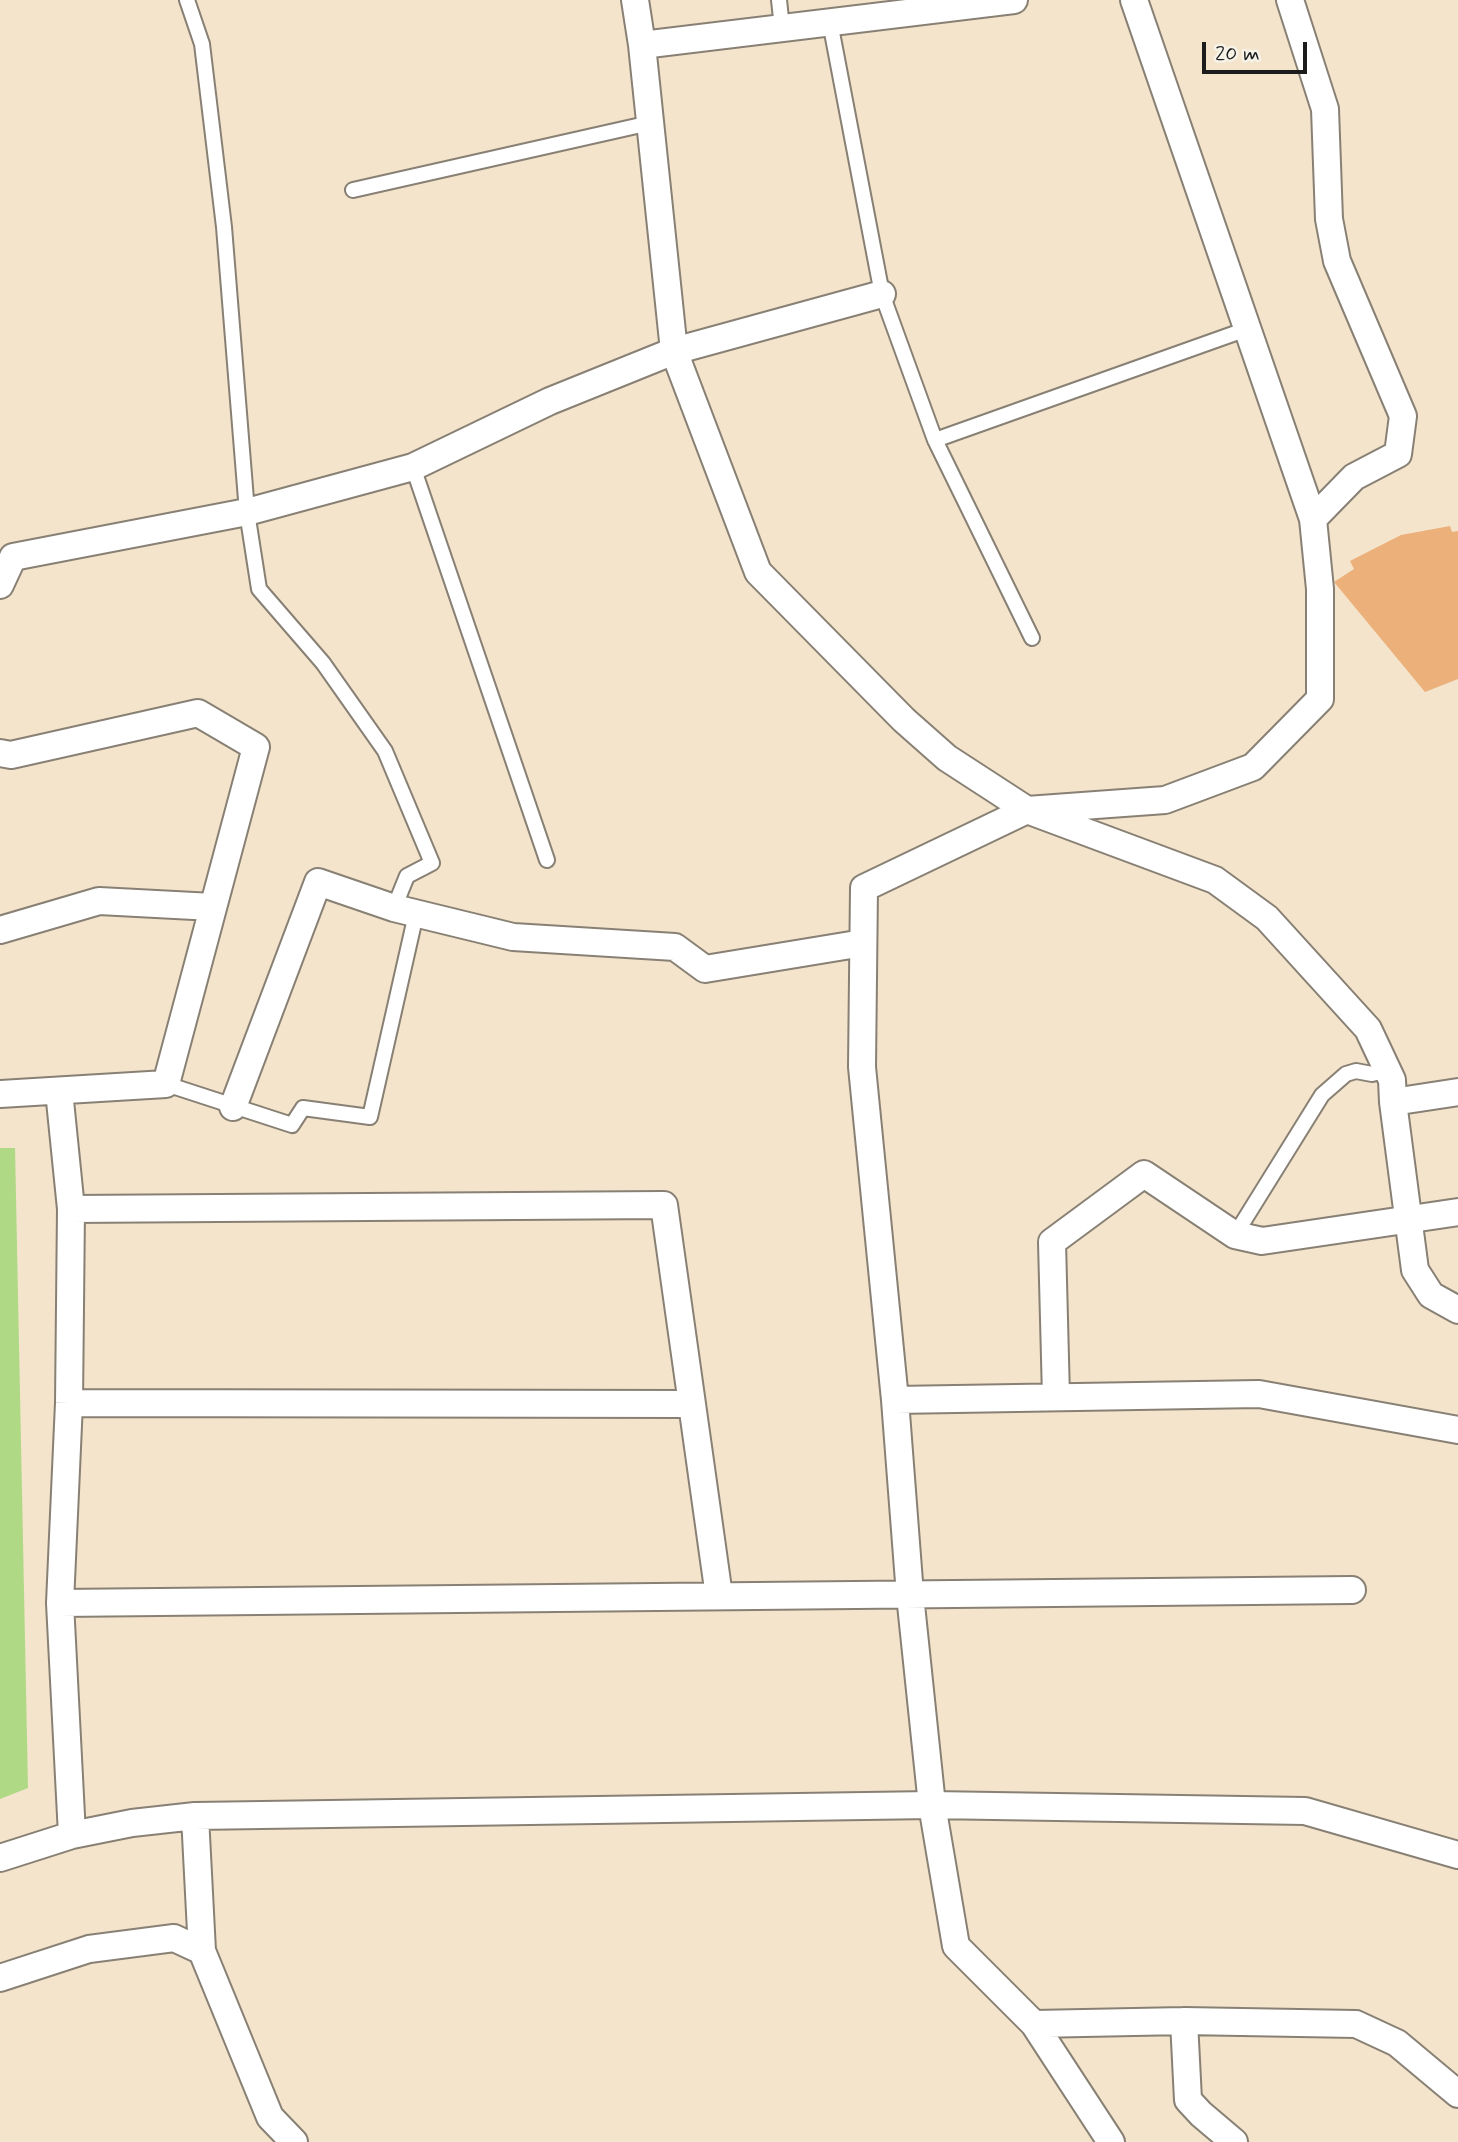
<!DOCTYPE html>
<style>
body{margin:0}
#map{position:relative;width:1458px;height:2142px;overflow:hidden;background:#f3e4cb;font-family:Mynerve,sans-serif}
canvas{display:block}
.scale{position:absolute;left:1202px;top:42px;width:105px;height:32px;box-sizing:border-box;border:4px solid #1c1c1c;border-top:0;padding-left:9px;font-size:21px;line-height:24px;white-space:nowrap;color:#1c1c1c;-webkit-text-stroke:5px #f7f3e8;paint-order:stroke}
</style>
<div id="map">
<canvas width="1458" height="2142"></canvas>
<div class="scale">20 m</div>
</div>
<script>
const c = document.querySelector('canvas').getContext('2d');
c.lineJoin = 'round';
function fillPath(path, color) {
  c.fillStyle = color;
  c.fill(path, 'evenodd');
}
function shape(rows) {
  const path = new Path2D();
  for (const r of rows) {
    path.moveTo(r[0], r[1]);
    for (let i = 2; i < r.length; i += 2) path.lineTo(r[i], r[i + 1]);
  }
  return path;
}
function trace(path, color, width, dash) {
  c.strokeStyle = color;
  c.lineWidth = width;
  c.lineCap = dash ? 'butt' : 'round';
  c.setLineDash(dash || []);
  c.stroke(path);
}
fillPath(shape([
 [0,1148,15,1148,28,1788,0,1799]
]), '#afd985');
fillPath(shape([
 [1450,526,1452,532,1458,531,1458,679,1425,692,1334,582,1354,569,1350,561,1401,535]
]), '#ecb07a');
const lane = shape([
 [187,0,202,44,224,227,247,512,259,589,323,663,385,751,432,863,407,876,394,908],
 [779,0,782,28],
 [830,22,882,294,935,440,1032,638],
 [353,190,650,123],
 [935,440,1247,329],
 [413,467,547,860],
 [166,1084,292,1125,303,1108,370,1117,416,914],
 [1235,1235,1322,1095,1346,1074,1356,1071,1372,1074,1387,1070]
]);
const street = shape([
 [635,0,642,45,674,351,758,572,904,720,947,758,1027,810,1215,880,1267,918,1368,1029,1392,1080,1393,1102,1415,1270,1431,1295,1458,1310],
 [1134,0,1313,519],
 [642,45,1014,0],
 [0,585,13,557,247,512,413,467,550,401,674,351,882,294],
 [0,753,11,755,198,713,256,747,166,1084,0,1094],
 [0,930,99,901,213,907],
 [59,1091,71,1209,69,1403,60,1603,72,1835],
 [1393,1102,1458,1092],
 [233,1107,318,882,394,908,513,937,675,947,705,969,863,943],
 [71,1209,664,1205,719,1596],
 [1056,1397,1052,1242,1144,1174,1235,1235,1262,1241,1458,1212],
 [895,1400,1259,1394,1458,1430],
 [69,1403,692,1404],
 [60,1603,1352,1590],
 [195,1816,202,1951,270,2117,294,2142],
 [0,1858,72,1835,132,1823,195,1816,932,1805,1305,1811,1458,1855],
 [0,1978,89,1949,174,1938,202,1951],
 [1184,2021,1188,2100,1201,2114,1234,2142],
 [1034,2024,1184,2021,1356,2024,1397,2043,1458,2094],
 [1111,2142,1034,2024,956,1946,932,1805,910,1595,895,1400,862,1067,864,888,1027,810,1165,800,1253,767,1320,699,1320,589,1313,519,1354,477,1398,454,1403,416,1337,261,1329,219,1325,109,1290,0]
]);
trace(lane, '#888074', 18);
trace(street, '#888074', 30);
trace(lane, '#fff', 14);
trace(street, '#fff', 26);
</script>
